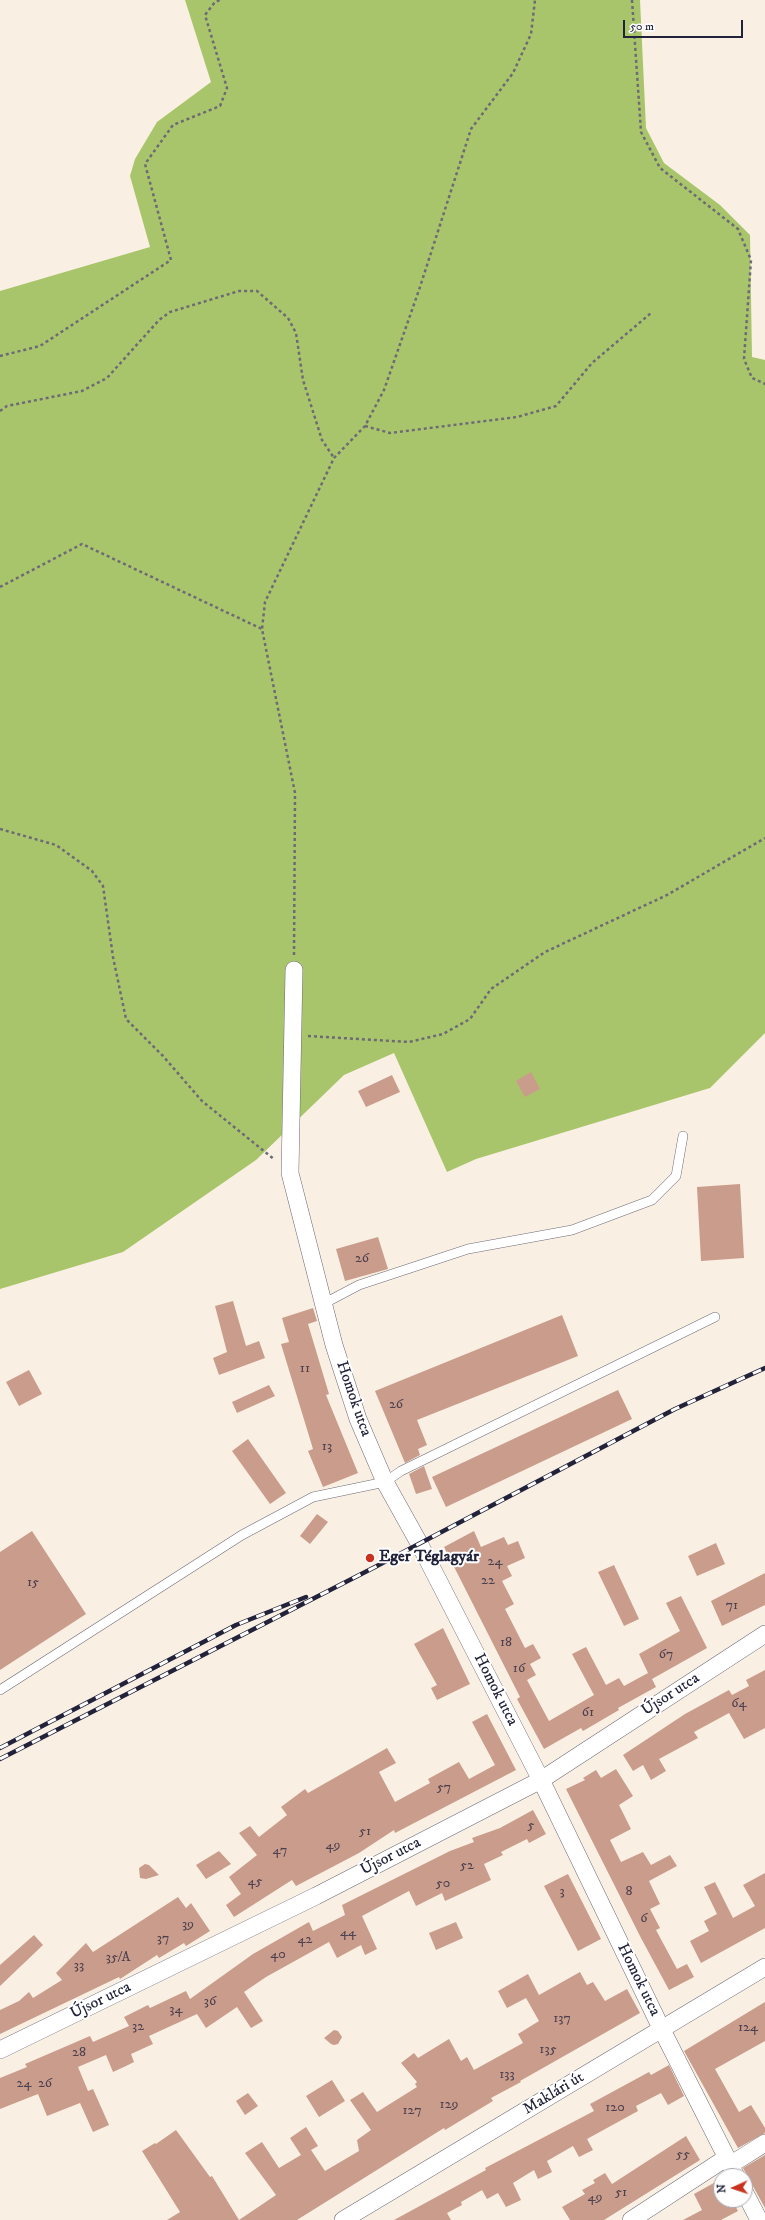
<!DOCTYPE html>
<meta charset="utf-8">
<style>
body{margin:0}
#map{position:relative;width:765px;height:2220px;overflow:hidden;background:#f9f0e3;font-family:"IM FELL DW Pica",serif}
canvas{display:block}
.north{position:absolute;left:713px;top:2168px;width:40px;height:40px;box-sizing:border-box;background:#fff;border:1px solid #a7a7b1;border-radius:50%;rotate:267deg;font-size:11px;font-weight:700;line-height:16px;text-align:center;color:#22223b}
.north::after{content:'';display:block;margin:auto;width:14px;height:18px;background:#c8321e;clip-path:polygon(50% 0,100% 100%,50% 72%,0 100%)}
.scale{position:absolute;left:623px;top:20px;width:120px;height:18px;box-sizing:border-box;border:2px solid #22223b;border-top:0;padding-left:5px;font-size:12px;line-height:14px;white-space:nowrap;color:#22223b;-webkit-text-stroke:3px #fff;paint-order:stroke}
</style>
<div id="map">
<canvas width="765" height="2220"></canvas>
<div class="north">N</div>
<div class="scale">50 m</div>
</div>
<script>
const c = document.querySelector('canvas').getContext('2d');
c.lineJoin = 'round';
function fillPath(path, color) {
  c.fillStyle = color;
  c.fill(path, 'evenodd');
}
function shape(rows) {
  const path = new Path2D();
  for (const r of rows) {
    path.moveTo(r[0], r[1]);
    for (let i = 2; i < r.length; i += 2) path.lineTo(r[i], r[i + 1]);
  }
  return path;
}
function trace(path, color, width, dash) {
  c.strokeStyle = color;
  c.lineWidth = width;
  c.lineCap = dash ? 'butt' : 'round';
  c.setLineDash(dash || []);
  c.stroke(path);
}
function write(font, color, halo, rows, align = 'center') {
  c.font = font + ' "IM FELL DW Pica",serif';
  c.lineWidth = 4;
  c.setLineDash([]);
  c.textBaseline = 'middle';
  c.strokeStyle = halo;
  c.fillStyle = color;
  for (const [text, x, y, turn = 0] of rows) {
    c.save();
    c.translate(x, y);
    c.rotate((+turn || 0) * Math.PI / 180);
    c.textAlign = isNaN(turn) ? turn : align;
    if (halo) c.strokeText(text, 0, 0);
    c.fillText(text, 0, 0);
    c.restore();
  }
}
fillPath(shape([
 [185,0,640,0,646,128,664,163,720,205,750,235,752,357,765,360,765,1033,710,1088,476,1159,447,1172,394,1053,344,1075,256,1160,123,1252,0,1289,0,291,150,247,130,176,135,159,157,122,211,82]
]), '#a9c56b');
fillPath(shape([
 [531,1072,540,1089,525,1097,516,1081],
 [392,1075,400,1092,366,1107,358,1091],
 [740,1184,744,1258,701,1261,697,1187],
 [378,1237,388,1269,345,1281,336,1249],
 [233,1301,246,1346,259,1341,265,1358,219,1375,213,1358,227,1352,215,1306],
 [313,1308,317,1321,308,1324,329,1394,326,1395,358,1473,323,1487,308,1451,313,1449,281,1344,289,1342,282,1318],
 [562,1315,578,1356,417,1420,427,1445,418,1449,420,1455,405,1463,375,1391],
 [29,1370,42,1394,19,1406,6,1382],
 [269,1385,275,1396,237,1413,232,1402],
 [618,1390,632,1419,446,1507,432,1477],
 [248,1439,286,1493,270,1504,232,1451],
 [424,1466,432,1489,416,1494,409,1474],
 [317,1514,328,1522,310,1544,300,1536],
 [32,1531,86,1614,0,1670,0,1552],
 [474,1531,481,1547,504,1537,508,1545,518,1541,525,1558,507,1566,512,1576,502,1581,514,1604,505,1609,525,1648,533,1644,541,1658,530,1664,536,1675,527,1680,549,1721,594,1695,572,1654,586,1647,606,1685,619,1678,624,1686,648,1673,639,1654,680,1631,666,1603,681,1596,707,1648,652,1679,656,1687,618,1708,619,1710,583,1731,581,1728,544,1749,517,1699,520,1697,444,1547],
 [716,1543,725,1564,697,1576,688,1556],
 [614,1565,639,1619,624,1626,598,1572],
 [765,1573,765,1605,722,1626,711,1601],
 [443,1628,470,1684,437,1700,431,1688,437,1685,414,1644],
 [765,1670,765,1728,744,1739,729,1713,694,1732,698,1738,659,1759,666,1771,651,1780,643,1765,633,1771,623,1755,685,1714,729,1690,732,1695,749,1686,746,1680],
 [487,1714,516,1770,395,1833,394,1830,359,1853,296,1886,292,1880,234,1917,226,1905,241,1894,229,1877,257,1855,239,1833,250,1826,259,1837,287,1815,281,1807,305,1789,308,1793,387,1748,396,1763,379,1772,395,1802,430,1783,428,1779,459,1762,469,1779,495,1765,472,1722],
 [616,1769,633,1796,619,1805,631,1829,610,1840,621,1862,643,1852,651,1865,670,1855,677,1866,649,1881,660,1904,650,1909,660,1928,656,1930,677,1969,687,1964,694,1977,669,1990,641,1938,566,1789,585,1780,583,1778,596,1770,601,1778],
 [533,1810,546,1834,529,1843,527,1839,501,1852,503,1855,484,1864,491,1880,445,1901,442,1893,416,1906,409,1891,362,1916,377,1949,365,1955,361,1945,337,1958,329,1942,266,1977,244,1992,263,2021,251,2028,237,2007,206,2028,197,2014,149,2036,153,2044,131,2054,134,2062,126,2066,113,2072,106,2055,78,2067,88,2091,93,2089,109,2125,93,2132,80,2103,47,2116,38,2094,0,2109,0,2078,27,2067,25,2064,90,2036,93,2042,129,2026,124,2017,148,2005,150,2008,186,1991,190,1999,253,1954,309,1922,313,1931,345,1915,342,1905,450,1851,474,1842,472,1838,500,1828],
 [219,1851,231,1864,206,1879,196,1865],
 [145,1864,149,1865,159,1875,146,1879,140,1878,139,1868],
 [765,1873,765,1928,701,1963,690,1941,709,1931,704,1921,717,1914,704,1887,715,1882,733,1918,755,1906,743,1885],
 [568,1874,601,1939,578,1951,544,1886],
 [178,1897,186,1908,191,1903,210,1931,186,1946,184,1943,159,1958,157,1955,120,1979,119,1977,0,2034,0,2010,19,2001,29,1992,33,1998,62,1980,56,1973,86,1943,93,1952],
 [456,1922,463,1938,436,1950,429,1933],
 [34,1935,43,1945,0,1986,0,1965],
 [580,1972,587,1985,593,1982,605,2001,627,1989,640,2013,520,2081,521,2082,491,2098,493,2101,445,2130,444,2128,297,2220,167,2220,180,2212,142,2151,155,2143,156,2144,176,2130,210,2177,212,2176,239,2220,276,2195,245,2153,262,2142,279,2168,301,2155,290,2138,306,2127,318,2146,311,2150,325,2171,359,2151,357,2140,371,2130,350,2100,363,2092,377,2112,417,2087,415,2084,417,2082,401,2063,414,2053,418,2058,449,2039,461,2061,467,2057,474,2070,523,2043,518,2034,539,2021,526,1998,507,2008,498,1991,528,1974,539,1995],
 [765,2002,765,2041,715,2069,739,2112,751,2105,765,2128,765,2133,738,2148,684,2051],
 [334,2030,338,2031,342,2037,338,2044,334,2045,331,2044,324,2038],
 [669,2065,684,2096,668,2105,661,2093,636,2106,638,2111,587,2139,593,2150,579,2157,573,2146,547,2161,552,2172,538,2179,534,2170,513,2183,521,2200,506,2207,498,2193,487,2199,482,2190,461,2202,462,2205,447,2213,451,2220,394,2220,486,2170,485,2168,594,2111,590,2104,649,2072,651,2075],
 [332,2080,345,2101,319,2117,306,2096],
 [248,2093,258,2106,245,2115,236,2101],
 [686,2136,700,2160,604,2220,570,2220,562,2207,585,2194,582,2190,595,2183,593,2180,605,2173,612,2184],
 [765,2155,765,2208,743,2168],
 [721,2179,721,2200,732,2200,738,2211,721,2220,683,2220,702,2210,694,2194]
]), '#ca9c8b');
const service = shape([
 [323,1304,359,1285,468,1249,572,1230,652,1200,676,1176,683,1136],
 [0,1690,242,1535,313,1497,385,1482,401,1471,715,1317]
]);
const minor = shape([
 [294,970,290,1173,334,1345,358,1419,385,1482,419,1543,541,1780,662,2030,736,2176],
 [0,2050,316,1896,541,1780,765,1634],
 [730,2165,765,2143],
 [745,2193,759,2220],
 [343,2220,765,1967],
 [631,2220,726,2158]
]);
trace(service, '#6d6a76', 10);
trace(minor, '#6d6a76', 18);
trace(shape([
 [632,0,641,132,660,168,738,229,751,260,744,359,752,378,765,384],
 [0,356,40,346,171,260,145,164,173,125,220,106,227,88,205,15,215,2,220,0],
 [0,411,7,406,82,391,107,378,159,320,170,312,239,291,257,291,288,318,296,333,303,380,322,440,334,458],
 [365,426,390,433,517,417,556,406,592,363,651,313],
 [0,587,82,544,262,629],
 [0,829,56,845,92,871,103,886,113,957,126,1019,163,1056,202,1101,275,1160],
 [294,955,295,793,262,629,265,602,334,458,365,426,384,390,419,290,471,129,513,73,531,34,535,0],
 [308,1036,409,1042,443,1034,470,1019,491,989,545,952,667,895,765,838]
]), '#6d6a76', 2.5, [3, 3]);
trace(service, '#fff', 9);
trace(minor, '#fff', 17);
const rail = shape([
 [0,1748,236,1625,306,1597],
 [0,1759,375,1567,675,1409,765,1368]
]);
trace(rail, '#22223b', 4.5);
trace(rail, '#fff', 3, [9]);
for (const [x, y, r, color] of [
 [370,1558,5,"#c8321e"]
]) {
  const dot = new Path2D();
  dot.arc(x, y, r, 0, 2 * Math.PI);
  c.fillStyle = color;
  c.fill(dot);
  trace(dot, '#fff', 1.5);
}
write('14px', '#4c404f', null, [
 ["26",362,1259],
 ["11",305,1369],
 ["26",396,1405],
 ["13",327,1447],
 ["24",495,1562],
 ["22",488,1581],
 ["15",33,1583],
 ["71",732,1606],
 ["18",506,1643],
 ["67",666,1655],
 ["16",519,1669],
 ["64",739,1704],
 ["61",588,1713],
 ["57",444,1788],
 ["5",531,1826],
 ["51",365,1832],
 ["49",333,1846],
 ["47",280,1851],
 ["52",467,1866],
 ["45",255,1882],
 ["50",443,1884],
 ["3",562,1892],
 ["8",629,1892],
 ["6",644,1919],
 ["39",188,1925],
 ["44",348,1933],
 ["37",163,1939],
 ["42",305,1940],
 ["40",278,1955],
 ["35/A",118,1958],
 ["33",79,1966],
 ["36",210,2002],
 ["34",176,2010],
 ["137",562,2019],
 ["32",138,2027],
 ["124",748,2028],
 ["135",548,2050],
 ["28",79,2053],
 ["133",507,2075],
 ["24",24,2084],
 ["26",45,2084],
 ["129",449,2105],
 ["120",615,2108],
 ["127",412,2111],
 ["55",683,2155],
 ["51",621,2193],
 ["49",595,2198]
]);
write('16px', '#22223b', '#fff', [
 ["Homok utca",353,1399,71],
 ["Homok utca",495,1690,63],
 ["Újsor utca",671,1695,-33],
 ["Újsor utca",391,1857,-27],
 ["Homok utca",638,1980,64],
 ["Újsor utca",101,2001,-26],
 ["Maklári út",554,2094,-31]
]);
write('bold 16px', '#22223b', '#fff', [
 ["Eger Téglagyár",379,1558]
], 'left');
</script>
